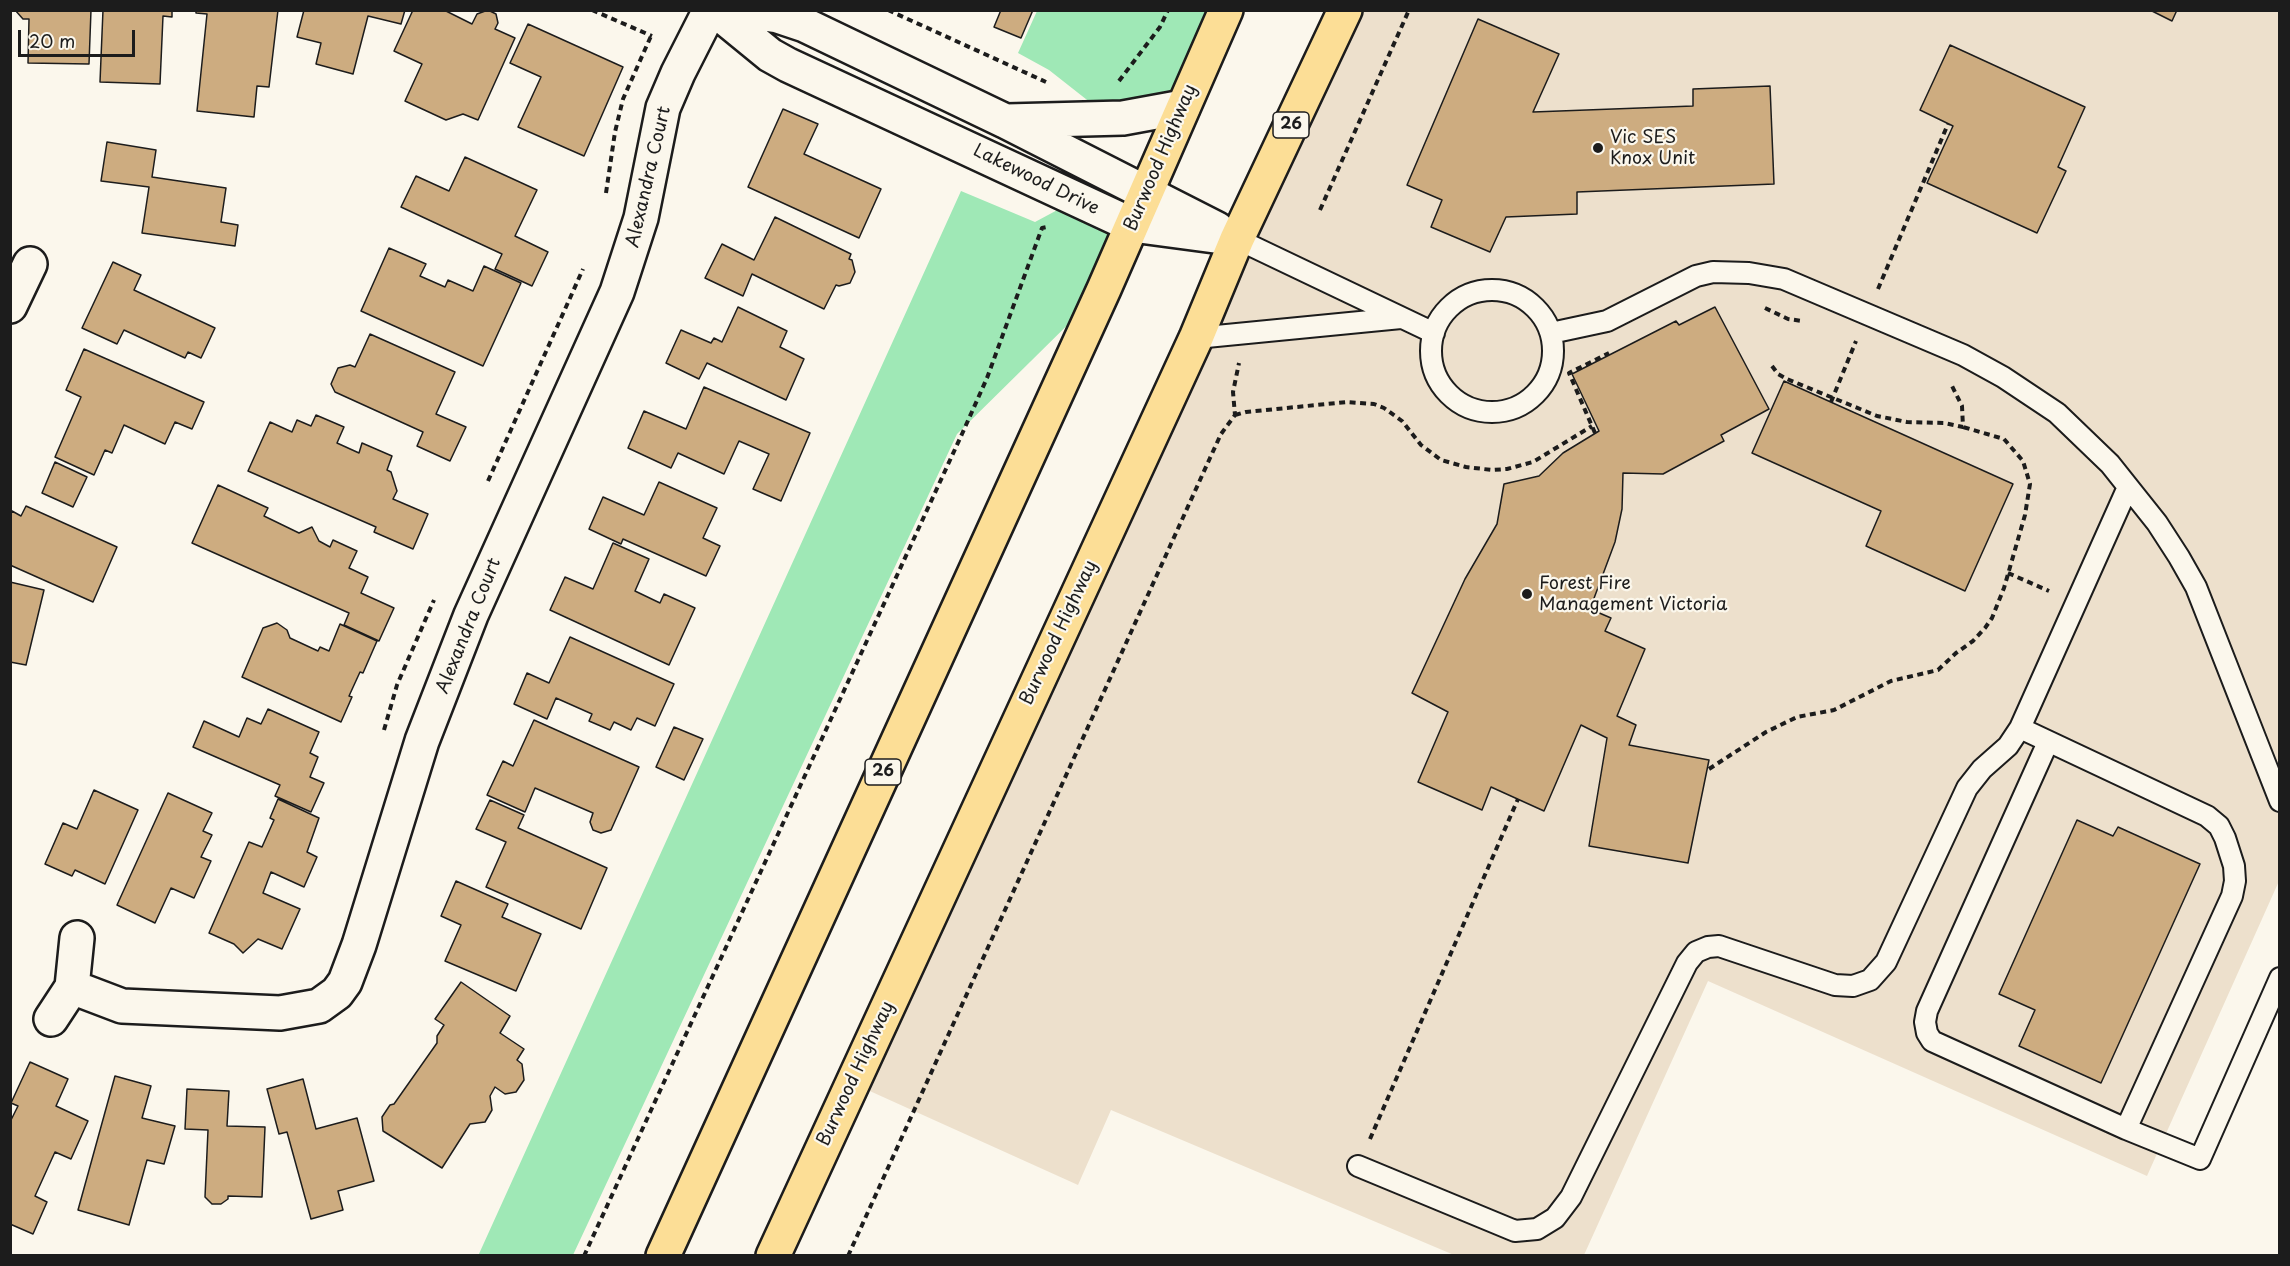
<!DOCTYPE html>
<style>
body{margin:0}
#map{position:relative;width:2290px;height:1266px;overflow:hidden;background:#fbf7ec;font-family:"Playpen Sans",sans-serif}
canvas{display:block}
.frame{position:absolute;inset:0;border:12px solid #1c1c1c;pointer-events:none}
.scale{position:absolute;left:18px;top:30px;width:117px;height:27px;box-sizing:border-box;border:3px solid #1c1c1c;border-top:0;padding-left:8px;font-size:18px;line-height:21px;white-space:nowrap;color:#1c1c1c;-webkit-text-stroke:4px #fbf7ec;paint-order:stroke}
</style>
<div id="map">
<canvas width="2290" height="1266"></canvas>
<div class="frame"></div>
<div class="scale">20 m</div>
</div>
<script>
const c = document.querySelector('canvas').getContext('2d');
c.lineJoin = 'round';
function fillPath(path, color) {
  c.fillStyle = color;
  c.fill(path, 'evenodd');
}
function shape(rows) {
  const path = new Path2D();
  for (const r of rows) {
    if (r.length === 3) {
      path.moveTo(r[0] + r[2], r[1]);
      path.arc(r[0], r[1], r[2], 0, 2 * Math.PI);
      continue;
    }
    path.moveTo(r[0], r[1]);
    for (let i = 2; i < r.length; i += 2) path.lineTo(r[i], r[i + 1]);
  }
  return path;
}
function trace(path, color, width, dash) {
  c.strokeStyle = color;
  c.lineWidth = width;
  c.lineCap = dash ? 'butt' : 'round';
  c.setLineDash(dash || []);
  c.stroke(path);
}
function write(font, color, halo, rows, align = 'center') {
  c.font = font + ' "Playpen Sans",sans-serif';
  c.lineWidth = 4.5;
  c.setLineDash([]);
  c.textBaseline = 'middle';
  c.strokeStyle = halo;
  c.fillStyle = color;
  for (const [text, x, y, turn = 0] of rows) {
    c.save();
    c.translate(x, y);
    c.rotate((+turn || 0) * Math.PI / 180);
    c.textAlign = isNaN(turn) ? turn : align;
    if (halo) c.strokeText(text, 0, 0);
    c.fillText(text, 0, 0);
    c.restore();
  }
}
fillPath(shape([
 [1345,11,2279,11,2279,881,2147,1176,1708,981,1584,1255,1454,1255,1111,1110,1078,1185,852,1083]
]), '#ede0cc');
fillPath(shape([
 [1037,11,1226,11,1183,107,1110,118,1049,70,1018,53],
 [961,191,1035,222,1076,200,1132,225,1104,289,957,434,573,1255,478,1256]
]), '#9fe8b6');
const building = shape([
 [15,10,91,10,89,64,28,63,29,19,23,19,15,10],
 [103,10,172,10,172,17,163,16,160,84,100,82,103,10],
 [196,10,278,10,269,87,257,86,254,117,197,111,207,14,196,13,196,10],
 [304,10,405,10,401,24,368,16,353,74,316,64,321,43,297,37,304,10],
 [413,10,444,10,472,24,477,14,488,10,496,14,498,23,495,29,515,38,478,120,463,114,446,120,405,101,422,64,394,51,413,10],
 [1001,10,1033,10,1021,38,994,27,1001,10],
 [2150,10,2177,10,2172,21,2150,10],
 [1478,19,1559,54,1533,112,1693,106,1693,89,1770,86,1774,184,1577,192,1577,214,1506,217,1490,252,1431,227,1442,200,1407,185,1478,19],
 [528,24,623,67,584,156,518,127,541,77,510,63,528,24],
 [1950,45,2085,107,2058,167,2066,171,2037,233,1927,183,1953,126,1920,110,1950,45],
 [783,109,818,124,804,154,881,189,859,238,748,187,783,109],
 [107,142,156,150,152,177,226,188,221,222,238,225,235,246,142,233,149,187,101,181,107,142],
 [465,157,537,190,515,236,548,252,532,286,495,269,502,254,401,207,416,176,449,191,465,157],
 [775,217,851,254,849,259,852,260,855,272,850,283,839,286,836,285,824,309,752,274,743,296,705,278,722,244,754,260,775,217],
 [389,248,426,264,420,276,445,287,448,280,473,291,484,266,521,283,483,366,361,311,389,248],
 [113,262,141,275,134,290,215,328,201,358,188,352,185,358,124,330,117,344,82,328,113,262],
 [738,307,787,331,780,347,804,359,786,400,707,363,699,379,666,363,681,330,711,343,714,338,722,342,738,307],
 [1715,307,1769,409,1721,435,1724,441,1663,474,1623,473,1622,509,1615,542,1590,609,1611,618,1605,631,1645,649,1617,716,1636,725,1629,745,1709,760,1688,863,1589,846,1607,738,1581,725,1544,811,1491,787,1482,810,1418,782,1448,712,1412,693,1465,579,1497,524,1504,484,1539,476,1563,453,1599,431,1572,374,1676,321,1679,325,1715,307],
 [370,334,455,372,436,414,466,427,450,461,417,446,423,432,335,392,331,384,338,368,350,365,355,367,370,334],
 [84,349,204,402,192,429,175,422,165,444,124,425,112,453,105,450,94,475,55,457,81,397,66,390,84,349],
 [1784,381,2013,484,1965,591,1866,546,1881,511,1752,453,1784,381],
 [704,387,810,433,781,501,753,489,769,454,739,441,724,474,678,453,671,468,628,448,644,411,686,429,704,387],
 [316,415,344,427,337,443,359,453,362,443,392,456,387,470,391,472,397,491,393,499,428,514,413,549,374,532,376,527,248,471,270,422,292,432,297,420,311,426,316,415],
 [55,462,87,477,73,507,42,493,55,462],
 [659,482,717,508,703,538,720,546,706,576,623,539,621,544,589,529,603,497,644,515,659,482],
 [218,485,268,508,264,516,299,533,312,527,319,541,330,547,333,540,357,551,349,568,368,577,361,593,394,608,379,641,344,625,349,613,192,543,218,485],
 [26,506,117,547,93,602,10,565,10,515,12,511,21,516,26,506],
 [613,543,649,559,635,591,660,603,664,594,695,608,669,665,550,610,565,577,593,589,613,543],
 [10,582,44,590,26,665,10,662,10,582],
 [277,623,287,630,290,638,318,651,320,647,329,651,340,624,377,641,363,673,360,672,349,696,352,697,341,722,242,677,263,628,277,623],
 [570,637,674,684,655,726,637,718,631,730,614,722,610,730,589,721,592,714,556,698,547,719,514,704,527,673,549,683,570,637],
 [268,709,319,732,310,753,318,757,310,777,324,783,311,812,275,796,280,785,193,747,204,721,239,737,247,718,261,724,268,709],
 [534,720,639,767,611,830,601,833,593,830,590,822,593,813,535,788,525,812,487,795,503,761,513,766,534,720],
 [674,727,703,739,684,780,656,767,674,727],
 [94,790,138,810,105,884,75,870,72,876,45,864,63,823,77,829,94,790],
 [168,793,212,813,203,831,212,835,201,857,211,861,194,898,171,888,155,923,117,905,168,793],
 [278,799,319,818,307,852,317,857,304,887,271,872,263,893,300,909,282,949,258,939,243,953,234,944,209,933,249,842,262,847,274,820,270,818,278,799],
 [490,800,524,815,518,828,607,868,581,929,486,887,506,842,476,829,490,800],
 [2077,820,2113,836,2118,827,2200,864,2101,1083,2019,1046,2035,1010,1999,994,2077,820],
 [456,881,508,904,502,917,541,934,516,991,445,961,461,925,441,916,456,881],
 [461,982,510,1016,500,1033,524,1049,517,1060,522,1064,524,1080,516,1092,505,1094,495,1087,490,1096,492,1110,485,1122,470,1124,442,1168,383,1131,382,1117,390,1105,394,1104,437,1043,437,1036,444,1025,435,1019,461,982],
 [30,1062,68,1079,56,1106,88,1121,71,1159,55,1152,35,1196,47,1202,33,1234,10,1224,10,1122,18,1106,11,1103,30,1062],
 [115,1076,151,1086,142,1118,175,1126,164,1164,147,1160,129,1225,78,1210,115,1076],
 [303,1079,316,1129,357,1118,374,1181,338,1191,343,1210,311,1219,287,1132,279,1134,267,1089,303,1079],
 [187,1089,229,1091,227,1126,265,1127,262,1197,228,1196,228,1199,221,1204,212,1204,205,1197,208,1130,185,1129,187,1089]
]);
fillPath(building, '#cdac80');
trace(building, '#1c1c1c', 1.5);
const service = shape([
 [1237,239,1434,333],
 [1492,351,61],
 [1551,333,1607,321,1696,276,1713,272,1749,273,1784,279,1963,355,2003,377,2057,413,2110,464,2157,523,2179,557,2196,587,2280,801],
 [1196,338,1401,318],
 [2020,728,2207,816,2219,826,2225,838,2234,866,2235,881,2232,896,2126,1129],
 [2048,742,1927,1011,1925,1022,1927,1033,1932,1041,2126,1129,2200,1159,2280,978],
 [1358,1166,1515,1231,1537,1229,1555,1218,1571,1197,1687,963,1696,952,1708,947,1719,946,1835,985,1853,986,1870,980,1886,962,1967,788,1982,769,2008,746,2020,728,2128,487]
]);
const minor = shape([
 [715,10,770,55,788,65,1132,225,1237,239],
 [736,10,778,16,805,25,1005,121,1217,229],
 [1007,121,1123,118,1183,107],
 [10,306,30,264],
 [72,987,122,1006,280,1013,319,1006,337,993,345,982,359,945,422,741,471,615,617,292,641,218,663,108,678,73,710,10],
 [51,1019,72,987,77,938]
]);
const trunk = shape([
 [663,1256,1104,289,1226,10],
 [773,1256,1196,338,1237,239,1345,10]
]);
trace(service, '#1c1c1c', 24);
trace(minor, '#1c1c1c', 38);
trace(trunk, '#1c1c1c', 38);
trace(shape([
 [592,10,652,36],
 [888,10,1046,82],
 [1119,81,1160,27,1168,10],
 [606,193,615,132,623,99,651,36],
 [1320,210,1409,10],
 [1878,289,1948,124],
 [1765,308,1788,319,1802,321],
 [1772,366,1778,374,1787,379,1877,416,1907,422,1944,423,1963,427,1962,406,1951,384],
 [1831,402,1856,341],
 [1235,415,1246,412,1347,402,1374,404,1384,408,1402,421,1421,445,1441,460,1466,467,1492,470,1507,469,1533,462,1592,426],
 [1595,433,1569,373,1609,353],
 [488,481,583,269],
 [2008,573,2049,591],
 [384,730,397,685,434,600],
 [1709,769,1766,732,1797,717,1834,710,1891,681,1938,670,1956,653,1973,641,1985,628,1992,618,2004,588,2025,515,2030,484,2023,461,2004,439,1963,427],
 [1370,1139,1518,799],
 [584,1256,962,434,987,378,1042,228,1047,227],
 [848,1256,1210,458,1221,434,1235,415,1233,392,1239,363]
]), '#1c1c1c', 4, [6, 4.5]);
trace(service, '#fbf7ec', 20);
trace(minor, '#fbf7ec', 33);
trace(trunk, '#fcde96', 33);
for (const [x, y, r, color] of [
 [1598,148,6,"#1c1c1c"],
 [1527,594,6,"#1c1c1c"]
]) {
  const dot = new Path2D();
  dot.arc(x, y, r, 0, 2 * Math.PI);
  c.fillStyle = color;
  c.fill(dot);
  trace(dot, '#fbf7ec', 2);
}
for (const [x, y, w] of [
 [1291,125,36],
 [883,772,36]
]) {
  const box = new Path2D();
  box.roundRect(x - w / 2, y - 13, w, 26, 4.5);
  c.fillStyle = '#fbf7ec';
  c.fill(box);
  trace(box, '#1c1c1c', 1.5);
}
write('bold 16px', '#1c1c1c', null, [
 ["26",1291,125],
 ["26",883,772]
]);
write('18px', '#1c1c1c', '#fbf7ec', [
 ["Vic SES",1610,138],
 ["Knox Unit",1610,159],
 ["Forest Fire",1539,584],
 ["Management Victoria",1539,605]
], 'left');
write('18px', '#1c1c1c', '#fbf7ec', [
 ["Burwood Highway",1161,158,-67],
 ["Alexandra Court",649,177,-77],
 ["Lakewood Drive",1036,180,26],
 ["Alexandra Court",469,626,-68],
 ["Burwood Highway",1059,633,-65],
 ["Burwood Highway",856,1074,-65]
]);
</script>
